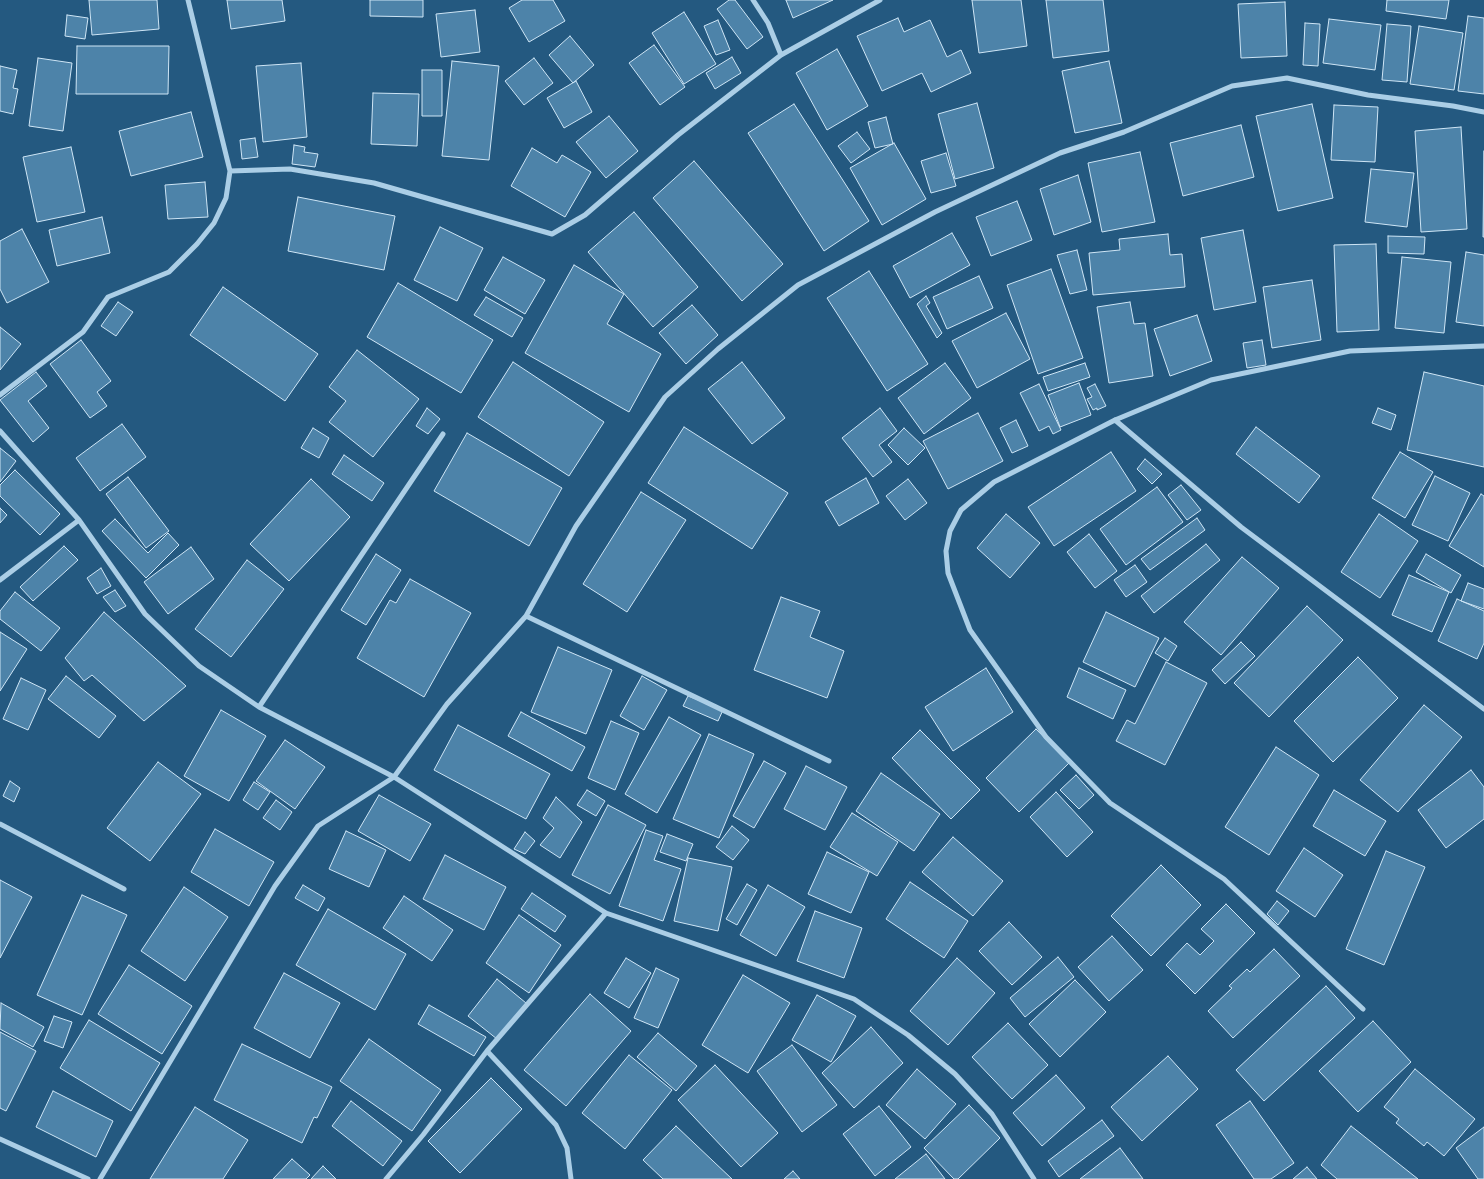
<!DOCTYPE html>
<style>
body{margin:0}
canvas{display:block;background:#245980}
</style>
<canvas width="1484" height="1179"></canvas>
<script>
const c = document.querySelector('canvas').getContext('2d');
c.lineJoin = 'round';
function fillPath(path, color) {
  c.fillStyle = color;
  c.fill(path, 'evenodd');
}
function shape(rows) {
  const path = new Path2D();
  for (const r of rows) {
    path.moveTo(r[0], r[1]);
    for (let i = 2; i < r.length; i += 2) path.lineTo(r[i], r[i + 1]);
  }
  return path;
}
function trace(path, color, width, dash) {
  c.strokeStyle = color;
  c.lineWidth = width;
  c.lineCap = dash ? 'butt' : 'round';
  c.setLineDash(dash || []);
  c.stroke(path);
}
const building = shape([
 [89,0,157,0,159,29,92,35,89,0],
 [227,0,282,0,285,21,231,29,227,0],
 [370,0,423,0,423,17,370,16,370,0],
 [522,0,553,0,565,21,529,42,509,8,522,0],
 [729,0,735,0,763,37,747,49,717,9,729,0],
 [786,0,833,0,793,18,786,0],
 [972,0,1021,0,1027,46,979,53,972,0],
 [1046,0,1103,0,1109,51,1053,58,1046,0],
 [1387,0,1449,0,1446,19,1386,11,1387,0],
 [1285,2,1287,56,1241,58,1238,4,1285,2],
 [475,10,480,52,441,57,436,14,475,10],
 [684,12,716,64,684,84,652,33,684,12],
 [67,15,88,18,85,39,65,36,67,15],
 [1468,16,1484,18,1484,94,1458,91,1468,16],
 [898,18,904,32,930,20,947,57,961,50,971,73,931,92,922,73,882,91,857,36,898,18],
 [1329,19,1381,25,1375,70,1323,63,1329,19],
 [718,20,730,50,716,55,704,26,718,20],
 [1305,23,1320,24,1318,66,1303,65,1305,23],
 [1387,24,1411,26,1407,82,1382,80,1387,24],
 [1419,26,1463,33,1454,90,1410,84,1419,26],
 [570,36,594,65,573,83,549,55,570,36],
 [654,45,685,87,660,105,629,63,654,45],
 [77,46,169,46,168,94,76,94,77,46],
 [837,49,868,106,827,130,796,73,837,49],
 [732,57,741,73,715,89,706,73,732,57],
 [38,58,72,63,63,131,29,126,38,58],
 [534,58,553,83,524,105,505,81,534,58],
 [452,61,499,66,489,160,442,156,452,61],
 [1109,61,1122,123,1075,133,1062,71,1109,61],
 [301,63,307,137,263,142,256,66,301,63],
 [0,66,17,70,13,88,18,89,13,114,0,111,0,66],
 [422,70,442,70,442,116,422,116,422,70],
 [576,81,592,112,564,128,547,98,576,81],
 [373,93,419,94,417,146,371,144,373,93],
 [977,103,994,168,955,179,938,114,977,103],
 [794,104,869,221,824,251,748,133,794,104],
 [1312,104,1333,198,1278,211,1256,116,1312,104],
 [1334,105,1378,107,1375,162,1331,160,1334,105],
 [191,112,203,157,131,176,119,131,191,112],
 [609,116,638,151,606,178,576,142,609,116],
 [886,117,893,144,875,148,868,122,886,117],
 [1241,125,1254,177,1183,196,1170,143,1241,125],
 [1461,127,1467,229,1421,232,1415,131,1461,127],
 [857,132,870,149,851,163,838,146,857,132],
 [255,138,258,157,242,159,240,140,255,138],
 [894,143,926,199,882,225,850,168,894,143],
 [294,145,305,147,304,152,318,154,315,167,292,164,294,145],
 [71,147,85,212,37,222,23,157,71,147],
 [532,148,557,163,562,155,591,172,565,217,511,186,532,148],
 [1484,151,1484,237,1483,237,1484,151],
 [1140,152,1155,222,1102,232,1088,163,1140,152],
 [946,153,956,186,931,193,921,161,946,153],
 [694,161,783,264,742,301,653,198,694,161],
 [1371,169,1414,173,1407,227,1365,222,1371,169],
 [1078,175,1091,222,1054,235,1040,189,1078,175],
 [205,182,208,217,168,219,165,185,205,182],
 [298,197,395,216,384,270,288,251,298,197],
 [1017,201,1032,240,991,256,976,217,1017,201],
 [634,212,698,287,653,327,588,252,634,212],
 [102,217,110,253,57,266,49,230,102,217],
 [440,227,483,248,457,301,414,280,440,227],
 [22,229,49,282,7,303,0,289,0,241,22,229],
 [1243,230,1256,302,1214,310,1201,238,1243,230],
 [952,233,970,265,910,298,893,266,952,233],
 [1168,234,1170,255,1182,254,1185,287,1093,295,1089,253,1120,250,1119,239,1168,234],
 [1388,236,1425,237,1424,254,1388,253,1388,236],
 [1376,244,1379,330,1337,332,1334,245,1376,244],
 [1077,250,1087,290,1070,294,1057,255,1077,250],
 [1466,252,1484,255,1484,326,1456,322,1466,252],
 [503,257,545,280,525,314,484,290,503,257],
 [1402,257,1451,262,1444,333,1395,328,1402,257],
 [574,265,624,294,607,324,661,354,629,412,525,353,574,265],
 [1051,269,1083,358,1038,374,1007,285,1051,269],
 [869,271,928,364,887,391,827,298,869,271],
 [979,276,993,308,947,329,933,297,979,276],
 [1312,280,1321,340,1272,348,1263,287,1312,280],
 [398,283,493,340,461,393,367,337,398,283],
 [223,287,318,354,285,401,190,335,223,287],
 [926,296,930,303,926,306,942,333,937,338,917,304,926,296],
 [486,297,523,318,512,337,474,315,486,297],
 [118,302,133,312,116,336,101,326,118,302],
 [1130,302,1134,324,1145,323,1153,376,1109,383,1097,307,1130,302],
 [692,305,718,335,686,364,659,333,692,305],
 [1006,313,1030,359,977,388,952,341,1006,313],
 [1197,315,1212,361,1170,376,1154,329,1197,315],
 [0,327,21,344,0,370,0,327],
 [81,340,111,381,97,392,107,406,90,418,50,364,81,340],
 [1262,340,1266,365,1247,368,1243,343,1262,340],
 [357,350,419,399,373,457,329,422,346,401,329,387,357,350],
 [513,362,604,422,569,476,478,417,513,362],
 [742,362,785,418,752,444,708,389,742,362],
 [945,363,971,398,924,434,898,398,945,363],
 [1085,363,1090,377,1048,391,1043,377,1085,363],
 [36,372,47,386,28,401,49,428,33,442,0,400,36,372],
 [1424,372,1484,386,1484,467,1407,450,1424,372],
 [1079,383,1091,415,1060,427,1048,395,1079,383],
 [1039,384,1061,430,1053,434,1049,426,1039,431,1020,393,1039,384],
 [1095,384,1106,406,1097,410,1097,408,1093,410,1087,399,1092,397,1087,388,1095,384],
 [427,408,440,419,428,434,416,426,427,408],
 [880,408,897,431,879,445,892,462,873,477,842,438,880,408],
 [1378,408,1396,415,1391,430,1372,423,1378,408],
 [978,413,1003,461,948,489,923,441,978,413],
 [1016,420,1028,446,1012,453,1000,428,1016,420],
 [122,424,146,457,100,491,76,458,122,424],
 [684,427,788,493,752,549,648,483,684,427],
 [1256,427,1320,476,1299,503,1236,454,1256,427],
 [313,428,329,438,319,458,301,448,313,428],
 [904,428,925,448,908,465,888,445,904,428],
 [467,433,562,488,529,546,434,491,467,433],
 [0,448,16,461,0,482,0,448],
 [1111,452,1136,491,1054,546,1028,507,1111,452],
 [1400,452,1433,472,1405,518,1372,498,1400,452],
 [344,455,384,483,372,501,332,474,344,455],
 [1145,459,1162,474,1152,484,1137,469,1145,459],
 [15,470,60,514,40,535,0,496,0,485,15,470],
 [1435,476,1470,493,1448,541,1412,525,1435,476],
 [128,477,169,531,146,548,106,494,128,477],
 [866,478,879,503,839,526,825,502,866,478],
 [311,479,350,517,289,581,250,544,311,479],
 [908,479,927,503,905,520,886,496,908,479],
 [1181,485,1201,510,1187,520,1168,495,1181,485],
 [1157,487,1183,522,1126,565,1100,529,1157,487],
 [641,492,686,520,627,612,583,584,641,492],
 [1481,494,1484,496,1484,567,1449,546,1481,494],
 [0,508,7,515,0,523,0,508],
 [1006,514,1040,543,1010,578,977,548,1006,514],
 [1379,514,1418,541,1380,598,1341,572,1379,514],
 [1197,518,1205,530,1150,570,1141,559,1197,518],
 [115,519,148,553,168,533,179,545,146,578,102,531,115,519],
 [1089,534,1117,571,1095,588,1067,552,1089,534],
 [1206,544,1220,560,1154,613,1141,596,1206,544],
 [64,546,78,560,33,601,20,587,64,546],
 [191,547,214,579,168,614,144,582,191,547],
 [376,554,401,570,366,625,341,610,376,554],
 [1426,554,1461,575,1451,593,1416,572,1426,554],
 [1242,557,1279,588,1221,655,1184,622,1242,557],
 [247,560,284,589,231,657,195,629,247,560],
 [1135,565,1147,582,1126,597,1114,580,1135,565],
 [101,568,111,586,97,594,87,578,101,568],
 [1409,575,1449,592,1432,632,1392,615,1409,575],
 [410,579,471,613,424,697,357,658,390,600,396,603,410,579],
 [1468,583,1484,589,1484,609,1461,601,1468,583],
 [115,590,126,606,115,612,103,597,115,590],
 [15,592,60,628,41,651,0,619,0,611,15,592],
 [781,597,820,611,810,637,844,651,827,698,754,670,781,597],
 [1457,599,1484,611,1484,643,1477,659,1438,641,1457,599],
 [1307,606,1343,640,1269,717,1234,683,1307,606],
 [104,612,186,686,144,721,92,675,84,681,65,658,104,612],
 [1106,612,1159,638,1135,687,1083,662,1106,612],
 [0,632,27,649,0,691,0,632],
 [1165,638,1177,646,1168,661,1155,653,1165,638],
 [1241,642,1255,656,1225,684,1212,670,1241,642],
 [558,647,612,670,586,734,531,712,558,647],
 [1358,657,1398,698,1333,762,1294,721,1358,657],
 [1166,662,1207,683,1165,765,1116,741,1127,720,1135,724,1166,662],
 [986,668,1013,712,953,751,925,707,986,668],
 [1079,668,1126,690,1113,719,1067,697,1079,668],
 [66,676,116,716,99,738,48,699,66,676],
 [642,676,667,690,644,730,620,716,642,676],
 [21,678,46,690,28,730,3,719,21,678],
 [688,696,723,710,718,721,683,706,688,696],
 [1424,705,1462,737,1398,812,1360,780,1424,705],
 [221,710,266,736,229,801,184,776,221,710],
 [521,712,585,747,572,771,508,736,521,712],
 [669,717,701,735,657,813,625,794,669,717],
 [611,721,639,733,615,790,588,778,611,721],
 [458,725,550,774,526,819,434,770,458,725],
 [1036,729,1069,763,1019,812,986,778,1036,729],
 [920,730,980,790,951,819,892,758,920,730],
 [709,734,754,754,719,838,673,819,709,734],
 [285,740,325,767,295,809,256,781,285,740],
 [1276,747,1319,775,1269,855,1225,827,1276,747],
 [764,761,786,773,754,828,733,816,764,761],
 [158,762,201,794,150,861,107,828,158,762],
 [806,766,847,787,825,830,784,809,806,766],
 [1471,770,1484,787,1484,819,1446,848,1418,810,1471,770],
 [881,773,940,814,914,851,856,811,881,773],
 [1076,775,1094,795,1079,809,1060,790,1076,775],
 [10,781,20,788,14,802,3,796,10,781],
 [254,782,270,792,258,810,243,800,254,782],
 [587,790,605,801,596,816,577,805,587,790],
 [1334,790,1386,821,1365,856,1313,826,1334,790],
 [1056,792,1093,832,1067,857,1030,817,1056,792],
 [379,795,431,824,410,861,358,831,379,795],
 [556,797,582,822,560,858,540,845,554,828,543,818,556,797],
 [276,800,292,812,280,830,263,818,276,800],
 [608,805,646,825,610,894,572,875,608,805],
 [852,813,898,842,877,876,830,847,852,813],
 [732,826,749,840,733,860,716,847,732,826],
 [215,829,274,862,249,906,191,872,215,829],
 [646,830,663,836,654,860,681,869,663,921,619,906,646,830],
 [346,831,386,850,369,887,329,869,346,831],
 [525,832,535,841,525,854,514,849,525,832],
 [667,834,693,844,686,861,660,852,667,834],
 [953,837,1003,881,973,916,922,872,953,837],
 [1304,848,1343,875,1315,917,1276,891,1304,848],
 [1386,851,1425,867,1384,965,1346,949,1386,851],
 [827,852,869,872,851,913,808,894,827,852],
 [445,855,506,887,484,930,423,899,445,855],
 [688,858,732,867,718,931,674,921,688,858],
 [1161,865,1201,905,1151,956,1111,916,1161,865],
 [0,880,32,897,0,958,0,880],
 [910,882,968,921,944,958,886,919,910,882],
 [747,884,757,890,737,925,726,919,747,884],
 [303,885,325,898,318,911,295,898,303,885],
 [768,885,805,907,776,956,740,935,768,885],
 [184,887,228,917,185,981,141,951,184,887],
 [532,893,566,916,555,932,521,909,532,893],
 [82,895,127,915,82,1015,37,995,82,895],
 [404,896,453,930,432,961,383,928,404,896],
 [1277,901,1289,911,1278,925,1267,914,1277,901],
 [1226,904,1255,933,1195,994,1166,965,1187,943,1200,955,1214,941,1201,929,1226,904],
 [328,909,406,954,375,1010,296,965,328,909],
 [815,911,862,928,844,978,797,961,815,911],
 [519,915,561,945,529,993,486,963,519,915],
 [1009,922,1042,957,1012,985,979,951,1009,922],
 [1112,936,1143,970,1109,1001,1078,967,1112,936],
 [1274,949,1300,976,1233,1038,1208,1011,1232,988,1229,986,1247,969,1250,972,1274,949],
 [1058,957,1074,977,1025,1017,1010,998,1058,957],
 [626,958,651,973,629,1008,604,993,626,958],
 [957,958,995,993,948,1045,910,1011,957,958],
 [129,965,192,1006,162,1054,98,1014,129,965],
 [656,968,679,979,658,1028,634,1018,656,968],
 [284,973,340,1003,310,1058,254,1028,284,973],
 [743,975,790,1003,748,1073,702,1045,743,975],
 [497,979,526,1003,497,1039,468,1016,497,979],
 [1075,980,1106,1012,1060,1057,1029,1024,1075,980],
 [1326,986,1355,1018,1264,1101,1236,1070,1326,986],
 [590,994,631,1031,566,1106,524,1070,590,994],
 [817,995,856,1016,831,1062,792,1040,817,995],
 [1,1003,44,1027,33,1047,0,1029,1,1003],
 [429,1005,486,1037,474,1056,418,1024,429,1005],
 [54,1016,72,1022,63,1048,44,1041,54,1016],
 [89,1020,160,1063,131,1111,60,1068,89,1020],
 [1373,1021,1411,1062,1358,1112,1319,1071,1373,1021],
 [1008,1023,1048,1065,1012,1099,972,1057,1008,1023],
 [871,1027,903,1063,854,1108,822,1073,871,1027],
 [0,1032,36,1051,6,1111,0,1108,0,1032],
 [658,1033,697,1066,676,1091,637,1057,658,1033],
 [369,1039,441,1090,412,1131,340,1081,369,1039],
 [242,1044,332,1087,317,1118,314,1117,302,1143,214,1100,242,1044],
 [792,1045,837,1105,802,1132,757,1071,792,1045],
 [629,1055,672,1090,625,1149,582,1113,629,1055],
 [1168,1056,1198,1089,1142,1141,1111,1107,1168,1056],
 [715,1065,778,1133,741,1167,678,1100,715,1065],
 [917,1069,956,1104,925,1139,886,1105,917,1069],
 [1415,1069,1475,1119,1444,1156,1427,1142,1424,1146,1396,1123,1399,1119,1384,1107,1415,1069],
 [1056,1075,1085,1108,1042,1146,1013,1113,1056,1075],
 [491,1078,522,1109,460,1173,428,1141,491,1078],
 [53,1091,113,1121,96,1157,36,1127,53,1091],
 [351,1101,402,1141,383,1166,332,1126,351,1101],
 [1250,1101,1294,1163,1271,1179,1254,1179,1216,1125,1250,1101],
 [969,1105,1000,1138,958,1179,954,1179,924,1148,969,1105],
 [879,1106,911,1147,875,1176,843,1134,879,1106],
 [195,1107,248,1140,223,1179,150,1179,195,1107],
 [1102,1120,1114,1136,1059,1177,1048,1161,1102,1120],
 [676,1126,732,1179,663,1179,643,1160,676,1126],
 [1351,1126,1418,1179,1337,1179,1321,1165,1351,1126],
 [1484,1127,1484,1179,1478,1179,1456,1148,1484,1127],
 [1120,1148,1143,1179,1080,1179,1120,1148],
 [926,1154,945,1179,895,1179,926,1154],
 [292,1159,310,1175,306,1179,273,1179,292,1159],
 [323,1166,336,1179,311,1179,323,1166],
 [1307,1167,1317,1179,1293,1179,1307,1167],
 [793,1171,800,1179,784,1179,793,1171]
]);
fillPath(building, '#4d83a9');
trace(building, '#cee5f5', 1);
trace(shape([
 [753,0,768,23,781,55],
 [230,171,290,169,374,183,552,234,585,215,678,135,781,55,880,0],
 [0,395,83,332,108,297,169,272,197,244,214,223,226,198,230,171,188,0],
 [1115,420,1241,527,1484,709],
 [0,431,79,520,145,614,199,666,259,707,394,777,606,913,854,999,908,1035,955,1074,992,1114,1034,1179],
 [0,580,79,520],
 [526,616,829,761],
 [259,707,443,434],
 [0,824,124,889],
 [1363,1009,1224,879,1110,803,1046,737,970,630,948,573,946,551,950,531,961,510,994,482,1115,420,1211,380,1350,351,1484,346],
 [487,1051,556,1125,567,1148,571,1179],
 [0,1139,88,1179],
 [100,1179,275,886,318,826,394,777,447,704,526,616,576,526,665,397,718,349,798,285,935,212,1060,153,1124,132,1232,86,1287,78,1368,95,1453,106,1484,112],
 [386,1179,423,1135,487,1051,606,913]
]), '#abcee6', 5);
</script>
